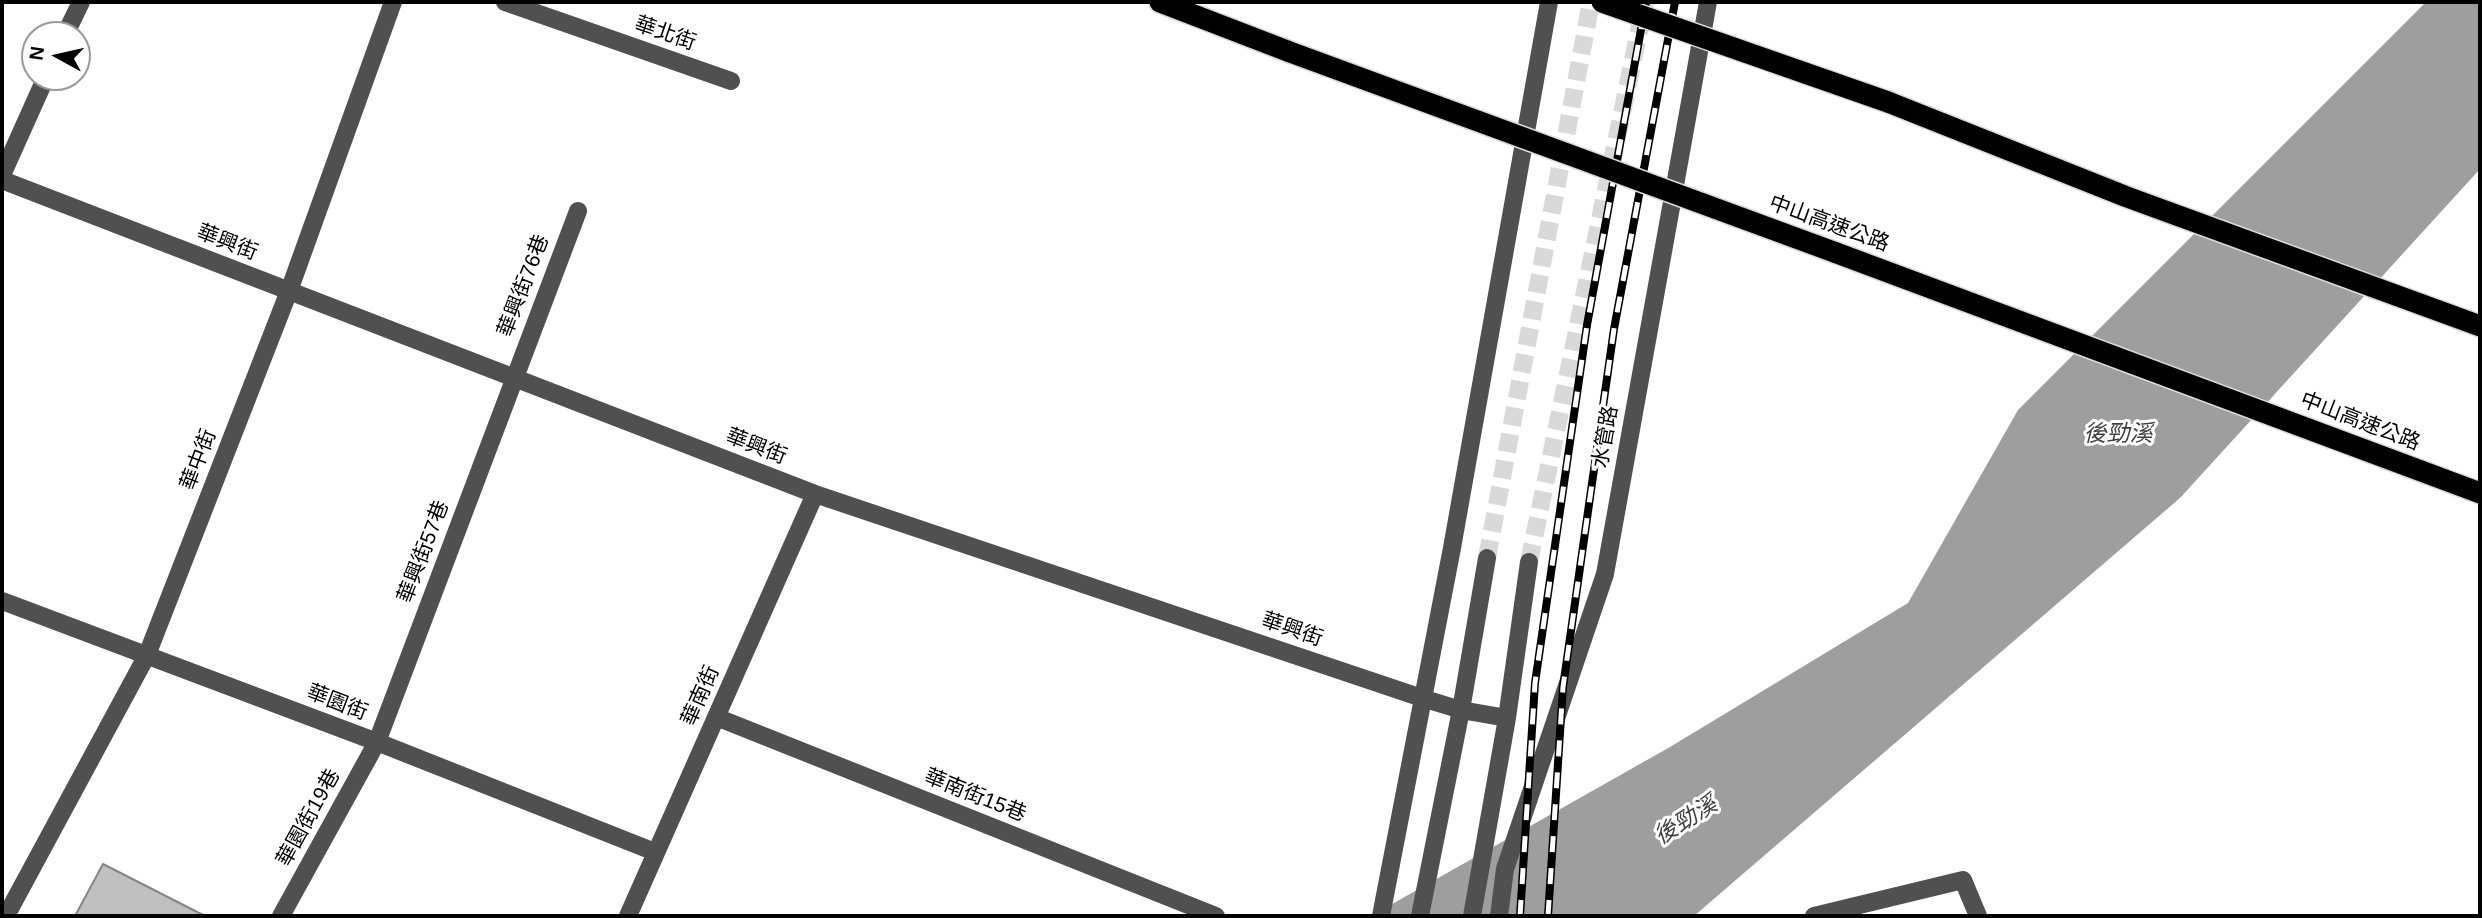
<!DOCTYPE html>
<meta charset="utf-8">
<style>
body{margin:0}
#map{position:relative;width:2482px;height:918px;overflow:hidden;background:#fff;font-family:Helvetica,sans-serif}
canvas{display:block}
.frame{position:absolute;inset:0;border:4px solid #000;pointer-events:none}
.north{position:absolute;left:21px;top:21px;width:70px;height:70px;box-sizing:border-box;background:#fff;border:2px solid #999;border-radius:50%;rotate:278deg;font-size:19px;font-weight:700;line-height:28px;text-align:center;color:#000}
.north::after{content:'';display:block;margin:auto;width:24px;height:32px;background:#000;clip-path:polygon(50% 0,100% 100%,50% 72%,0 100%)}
</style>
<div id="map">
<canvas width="2482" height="918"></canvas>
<div class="frame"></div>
<div class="north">N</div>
</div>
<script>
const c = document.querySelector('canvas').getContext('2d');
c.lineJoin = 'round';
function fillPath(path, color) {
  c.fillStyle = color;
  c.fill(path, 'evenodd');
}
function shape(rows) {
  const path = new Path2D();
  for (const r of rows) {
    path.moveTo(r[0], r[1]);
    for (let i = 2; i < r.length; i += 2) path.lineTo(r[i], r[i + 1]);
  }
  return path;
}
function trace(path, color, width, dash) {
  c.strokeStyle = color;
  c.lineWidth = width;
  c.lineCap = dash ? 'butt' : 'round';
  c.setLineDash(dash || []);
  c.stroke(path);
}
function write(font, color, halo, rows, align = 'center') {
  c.font = font + ' Helvetica,"Noto Sans TC",sans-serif';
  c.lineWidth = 6;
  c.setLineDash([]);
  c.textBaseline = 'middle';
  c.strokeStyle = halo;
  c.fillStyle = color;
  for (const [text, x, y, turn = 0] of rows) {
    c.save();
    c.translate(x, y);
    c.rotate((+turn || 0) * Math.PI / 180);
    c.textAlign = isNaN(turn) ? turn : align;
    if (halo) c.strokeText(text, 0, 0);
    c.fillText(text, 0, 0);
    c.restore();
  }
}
fillPath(shape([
 [2426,2,2480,2,2480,169,2180,498,1694,916,1371,916,1670,747,1908,603,2018,410]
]), '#9e9e9e');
const building = shape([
 [103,864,205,916,75,916,103,864]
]);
fillPath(building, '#c0c0c0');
trace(building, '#868686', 2);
trace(shape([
 [1487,558,1591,2],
 [1529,562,1645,2]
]), '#d9d9d9', 18, [18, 9]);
const highway = shape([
 [1160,2,1290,52],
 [1888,102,2127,197,2480,326],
 [1834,252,2480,493]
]);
trace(highway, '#dbdbdb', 24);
trace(shape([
 [505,2,731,81],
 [65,35,81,2],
 [2,175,46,77],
 [2,180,815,494,1422,698,1461,710,1507,718],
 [2,601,377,742,655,852],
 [716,717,1216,916],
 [6,916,147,655,289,291,393,2],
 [281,916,377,742,578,211],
 [628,916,815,494],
 [1381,916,1452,548,1549,2],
 [1420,916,1461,710,1487,558],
 [1472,916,1507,718,1529,562],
 [1499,916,1505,869,1605,574,1708,2],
 [1814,916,1963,880,1978,916]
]), '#505050', 18);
trace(highway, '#000', 21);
const rail = shape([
 [1520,916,1535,683,1587,325,1646,2],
 [1548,916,1563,687,1614,329,1675,2]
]);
trace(rail, '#000', 8);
trace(rail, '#fff', 5, [16]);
const highwayBridge = shape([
 [1602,2,1888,102],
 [1290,52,1834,252]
]);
trace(highwayBridge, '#dbdbdb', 24, []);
trace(highwayBridge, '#000', 21);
write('21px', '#000', '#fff', [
 ["華北街",665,34,19],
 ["中山高速公路",1829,224,20],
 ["華興街",227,243,21],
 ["華興街76巷",524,286,-69],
 ["中山高速公路",2360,422,21],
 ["水管路",1606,437,-80],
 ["華興街",756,447,21],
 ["華中街",199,460,-69],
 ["華興街57巷",424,552,-69],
 ["華興街",1292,630,19],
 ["華南街",701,696,-66],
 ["華園街",337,703,21],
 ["華南街15巷",975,796,22],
 ["華園街19巷",309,818,-61]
]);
write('italic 23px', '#3f3f3f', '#fff', [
 ["後勁溪",2118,435],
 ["後勁溪",1686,821,-32]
]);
</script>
